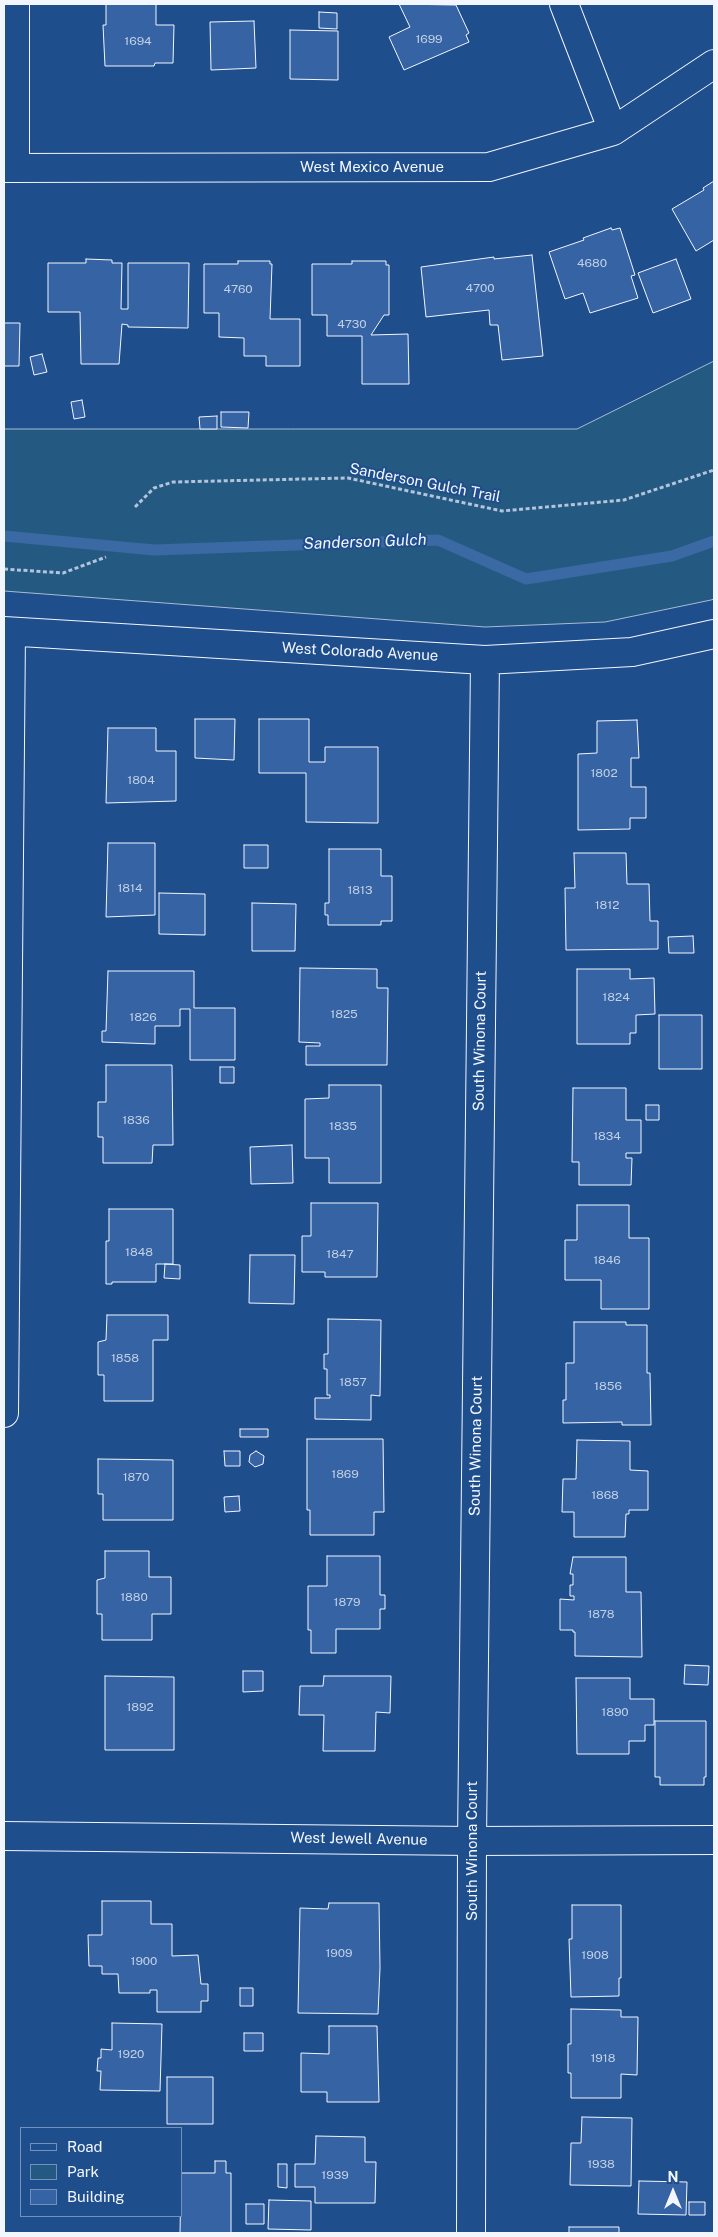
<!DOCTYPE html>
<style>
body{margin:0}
#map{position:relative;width:718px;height:2237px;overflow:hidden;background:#1f4e8c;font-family:"Public Sans",sans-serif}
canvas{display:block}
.frame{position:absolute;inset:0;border:5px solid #f2f6ff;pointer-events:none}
.legend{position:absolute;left:20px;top:2127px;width:162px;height:90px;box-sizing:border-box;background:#1f4e8c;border:1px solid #7391ba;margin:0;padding:6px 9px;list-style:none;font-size:15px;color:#f2f6ff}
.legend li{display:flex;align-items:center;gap:10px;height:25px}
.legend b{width:25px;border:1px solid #7391ba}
.north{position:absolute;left:648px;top:2167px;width:50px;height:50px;-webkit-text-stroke:4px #1f4e8c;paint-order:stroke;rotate:0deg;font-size:14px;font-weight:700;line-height:20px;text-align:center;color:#f2f6ff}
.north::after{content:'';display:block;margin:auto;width:18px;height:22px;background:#f2f6ff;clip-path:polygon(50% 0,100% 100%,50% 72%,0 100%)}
</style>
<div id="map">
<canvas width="718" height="2237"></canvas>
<div class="frame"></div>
<ul class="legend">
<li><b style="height:6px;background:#1f4e8c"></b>Road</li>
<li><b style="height:14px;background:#245a82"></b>Park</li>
<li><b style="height:14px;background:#3563a3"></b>Building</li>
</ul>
<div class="north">N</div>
</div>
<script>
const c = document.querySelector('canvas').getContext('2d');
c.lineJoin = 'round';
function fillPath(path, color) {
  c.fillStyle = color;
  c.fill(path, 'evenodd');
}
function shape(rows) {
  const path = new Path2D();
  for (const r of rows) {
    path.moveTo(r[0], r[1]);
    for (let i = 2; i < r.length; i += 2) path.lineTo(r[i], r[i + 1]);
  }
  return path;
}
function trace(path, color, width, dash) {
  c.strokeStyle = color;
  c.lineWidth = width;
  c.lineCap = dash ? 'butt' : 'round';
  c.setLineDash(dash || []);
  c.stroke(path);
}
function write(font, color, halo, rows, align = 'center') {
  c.font = font + ' "Public Sans",sans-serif';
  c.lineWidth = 4;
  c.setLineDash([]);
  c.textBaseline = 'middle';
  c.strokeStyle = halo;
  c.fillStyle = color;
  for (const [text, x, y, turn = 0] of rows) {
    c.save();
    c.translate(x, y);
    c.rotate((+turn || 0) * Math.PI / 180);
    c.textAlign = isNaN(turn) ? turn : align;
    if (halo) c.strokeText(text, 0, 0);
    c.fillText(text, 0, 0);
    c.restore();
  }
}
const green = shape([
 [714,361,714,599,711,600,605,622,485,627,4,591,4,429,577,429,714,361]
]);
fillPath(green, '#245a82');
trace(green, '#a8bbd7', 1);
trace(shape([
 [4,536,154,550,438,540,526,579,672,556,714,541]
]), '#3b69a3', 11);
const building = shape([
 [106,4,156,4,156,25,174,25,173,63,155,63,154,66,105,66,103,25,106,25,106,4],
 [399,4,456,5,469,33,466,35,469,42,404,70,389,37,410,27,399,4],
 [319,12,337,13,337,29,319,28,319,12],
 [254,21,256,68,211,70,210,22,254,21],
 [290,30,338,31,338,80,290,79,290,30],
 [714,181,714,240,696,251,672,209,704,190,703,188,714,181],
 [611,228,612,230,620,228,635,275,631,276,638,298,590,313,583,293,565,299,549,252,584,240,583,238,611,228],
 [532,255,543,356,502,360,498,325,490,325,489,310,426,317,421,267,494,257,494,259,532,255],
 [86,259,112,260,112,263,122,263,121,309,128,309,128,263,189,263,188,328,128,327,128,325,122,324,119,364,81,364,80,312,48,312,48,263,86,263,86,259],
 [676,259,691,299,653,313,638,273,676,259],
 [238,261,270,261,270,264,272,264,270,319,300,319,300,366,266,366,266,356,244,356,244,338,219,337,219,313,204,313,204,264,238,264,238,261],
 [352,261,386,261,386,265,389,265,389,315,384,315,371,335,408,334,409,384,362,384,362,336,327,336,327,315,312,315,312,264,352,264,352,261],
 [4,323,20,323,19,366,4,366,4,323],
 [42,354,47,372,34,375,30,357,42,354],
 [82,400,85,417,74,419,71,402,82,400],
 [221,412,249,412,248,428,221,427,221,412],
 [217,416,217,429,200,429,199,417,217,416],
 [195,719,235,719,234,760,195,758,195,719],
 [259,719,309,719,309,762,325,762,325,747,378,747,378,823,306,822,306,773,259,773,259,719],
 [637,720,639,758,631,758,631,787,646,787,646,818,630,818,630,829,578,830,578,754,597,753,597,721,637,720],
 [108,728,156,728,156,751,176,751,176,801,106,803,108,728],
 [108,843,155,843,155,915,106,917,108,843],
 [244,845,268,845,268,868,244,868,244,845],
 [329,849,381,849,381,876,392,876,392,921,381,921,381,925,328,925,328,915,325,915,325,903,329,903,329,849],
 [574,853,626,853,627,884,649,884,650,921,658,921,658,949,566,950,565,888,575,888,574,853],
 [159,893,205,894,205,935,159,934,159,893],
 [252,903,296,904,295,951,252,951,252,903],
 [693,936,694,953,669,953,668,937,693,936],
 [300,968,377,969,377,988,388,988,387,1065,306,1065,306,1046,320,1046,320,1043,299,1042,300,968],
 [577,969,630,969,630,979,654,978,655,1014,636,1015,636,1033,630,1033,630,1044,577,1044,577,969],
 [108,971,194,971,194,1008,235,1008,235,1060,190,1060,190,1009,180,1009,180,1026,155,1026,155,1044,102,1042,102,1031,106,1031,108,971],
 [659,1015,702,1015,702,1069,659,1069,659,1015],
 [106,1065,172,1065,173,1145,153,1145,152,1163,103,1163,103,1137,98,1137,98,1102,106,1102,106,1065],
 [220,1067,234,1067,234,1083,220,1083,220,1067],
 [329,1085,381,1085,381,1183,329,1183,329,1158,305,1158,305,1099,329,1098,329,1085],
 [573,1088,626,1088,626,1120,641,1120,641,1153,626,1153,626,1158,632,1158,631,1185,579,1185,579,1162,572,1162,573,1088],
 [646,1105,659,1105,659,1120,646,1120,646,1105],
 [292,1145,293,1183,251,1184,250,1147,292,1145],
 [311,1203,378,1203,377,1277,325,1277,325,1272,302,1272,302,1236,311,1236,311,1203],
 [577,1205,629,1205,629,1238,649,1238,649,1309,601,1309,601,1280,565,1280,565,1240,577,1240,577,1205],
 [109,1209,173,1209,173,1264,156,1264,156,1282,112,1282,112,1284,106,1284,106,1241,109,1241,109,1209],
 [250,1255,295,1255,294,1304,249,1303,250,1255],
 [165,1264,180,1265,180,1279,164,1278,165,1264],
 [107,1315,168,1315,168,1340,153,1340,153,1401,104,1401,104,1375,98,1375,98,1342,106,1340,107,1315],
 [328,1319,381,1320,380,1396,371,1395,371,1420,315,1419,315,1398,330,1398,330,1395,327,1395,327,1369,324,1369,324,1354,328,1354,328,1319],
 [574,1322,626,1322,626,1325,647,1325,647,1373,650,1373,651,1425,622,1425,622,1422,563,1423,563,1400,566,1400,566,1363,574,1363,574,1322],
 [240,1429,268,1429,268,1437,240,1437,240,1429],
 [307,1439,383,1439,384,1512,374,1512,374,1535,310,1535,310,1510,307,1510,307,1439],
 [577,1440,630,1441,630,1470,648,1471,648,1510,629,1510,629,1514,626,1514,625,1537,574,1537,574,1512,562,1512,563,1479,576,1479,577,1440],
 [224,1451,240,1451,240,1466,225,1466,224,1451],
 [256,1451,264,1456,263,1464,255,1467,249,1462,250,1455,256,1451],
 [98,1459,173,1460,173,1520,103,1520,103,1494,98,1494,98,1459],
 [239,1496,240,1511,225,1512,224,1497,239,1496],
 [105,1551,149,1551,149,1577,171,1577,171,1614,152,1614,152,1640,102,1640,102,1614,97,1614,97,1580,105,1578,105,1551],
 [327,1556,380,1556,380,1595,385,1595,385,1609,380,1609,380,1629,336,1629,336,1653,311,1653,311,1630,308,1630,308,1586,327,1586,327,1556],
 [573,1557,626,1557,626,1592,641,1592,642,1657,575,1656,575,1632,573,1632,573,1630,560,1630,560,1599,574,1600,574,1596,570,1596,570,1585,573,1585,573,1574,570,1574,573,1557],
 [685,1665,709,1666,708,1685,684,1684,685,1665],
 [243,1671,263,1671,263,1691,243,1692,243,1671],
 [105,1676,174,1677,174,1750,105,1750,105,1676],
 [324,1676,391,1676,390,1713,376,1712,375,1751,323,1751,324,1715,299,1715,300,1686,323,1686,324,1676],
 [576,1678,630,1678,630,1699,654,1699,654,1725,645,1725,645,1741,629,1741,629,1754,577,1754,576,1678],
 [655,1721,706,1721,706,1777,704,1777,704,1785,660,1785,660,1777,655,1777,655,1721],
 [102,1901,151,1901,151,1924,172,1924,172,1956,198,1955,201,1984,208,1984,208,2001,201,2001,201,2012,157,2012,157,1990,150,1990,150,1993,119,1993,118,1974,102,1974,102,1966,89,1966,88,1935,102,1935,102,1901],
 [329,1903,379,1903,380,1968,378,2014,298,2013,300,1908,328,1909,329,1903],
 [572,1905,621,1905,621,1978,619,1978,619,1996,571,1997,569,1939,572,1939,572,1905],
 [240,1988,253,1988,253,2006,240,2006,240,1988],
 [571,2009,621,2010,621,2017,638,2017,637,2075,621,2074,621,2098,571,2098,571,2073,568,2073,568,2044,571,2044,571,2009],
 [112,2023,162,2024,160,2091,100,2090,101,2071,97,2071,98,2058,101,2058,101,2049,112,2050,112,2023],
 [329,2026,377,2026,379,2102,327,2102,327,2092,301,2092,301,2053,329,2054,329,2026],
 [244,2033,263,2033,263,2051,244,2051,244,2033],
 [167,2077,213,2077,213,2124,167,2124,167,2077],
 [582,2117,632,2118,631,2186,570,2185,571,2143,581,2143,582,2117],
 [316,2136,365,2137,365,2162,376,2162,375,2203,315,2203,315,2187,295,2187,295,2164,315,2164,316,2136],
 [215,2161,226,2161,226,2173,231,2173,231,2233,180,2233,181,2173,215,2173,215,2161],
 [278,2164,287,2164,287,2188,278,2187,278,2164],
 [639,2181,687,2182,686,2215,638,2214,639,2181],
 [269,2200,311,2201,311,2230,268,2229,269,2200],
 [689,2202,705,2202,705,2215,689,2215,689,2202],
 [246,2204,264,2204,264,2224,246,2224,246,2204],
 [569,2227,619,2227,619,2233,569,2233,569,2227]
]);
fillPath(building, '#3563a3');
trace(building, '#f2f6ff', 1);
const minor = shape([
 [15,4,15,168],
 [564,4,613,131],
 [4,168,489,167,613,131,714,64],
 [4,631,485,660,632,652,714,634],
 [4,1413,11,632],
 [471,2233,472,1841,485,660]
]);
const major = shape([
 [4,1836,472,1841,714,1840]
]);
trace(minor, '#f2f6ff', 30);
trace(major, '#f2f6ff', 30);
trace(shape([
 [135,507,154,488,173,482,348,478,502,511,624,500,714,470],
 [4,569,63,573,106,557]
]), '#b3c4dc', 3, [4, 2.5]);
trace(minor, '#1f4e8c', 28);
trace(major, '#1f4e8c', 28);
write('12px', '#c3d1e8', null, [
 ["1699",429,39],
 ["1694",138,41],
 ["4680",592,263],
 ["4700",480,288],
 ["4760",238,289],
 ["4730",352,324],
 ["1802",604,773],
 ["1804",141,780],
 ["1814",130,888],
 ["1813",360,890],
 ["1812",607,905],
 ["1824",616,997],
 ["1825",344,1014],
 ["1826",143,1017],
 ["1836",136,1120],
 ["1835",343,1126],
 ["1834",607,1136],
 ["1848",139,1252],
 ["1847",340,1254],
 ["1846",607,1260],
 ["1858",125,1358],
 ["1857",353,1382],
 ["1856",608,1386],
 ["1869",345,1474],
 ["1870",136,1477],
 ["1868",605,1495],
 ["1880",134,1597],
 ["1879",347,1602],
 ["1878",601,1614],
 ["1892",140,1707],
 ["1890",615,1712],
 ["1909",339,1953],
 ["1908",595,1955],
 ["1900",144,1961],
 ["1920",131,2054],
 ["1918",603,2058],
 ["1938",601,2164],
 ["1939",335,2175]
]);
write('15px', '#f2f6ff', '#1f4e8c', [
 ["West Mexico Avenue",372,167],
 ["Sanderson Gulch Trail",425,483,11],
 ["West Colorado Avenue",360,652,3],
 ["South Winona Court",480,1041,-89],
 ["South Winona Court",476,1446,-89],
 ["West Jewell Avenue",359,1839,1],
 ["South Winona Court",472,1851,-90]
]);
write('italic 16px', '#f2f6ff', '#1f4e8c', [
 ["Sanderson Gulch",365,542,-2]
]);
</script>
